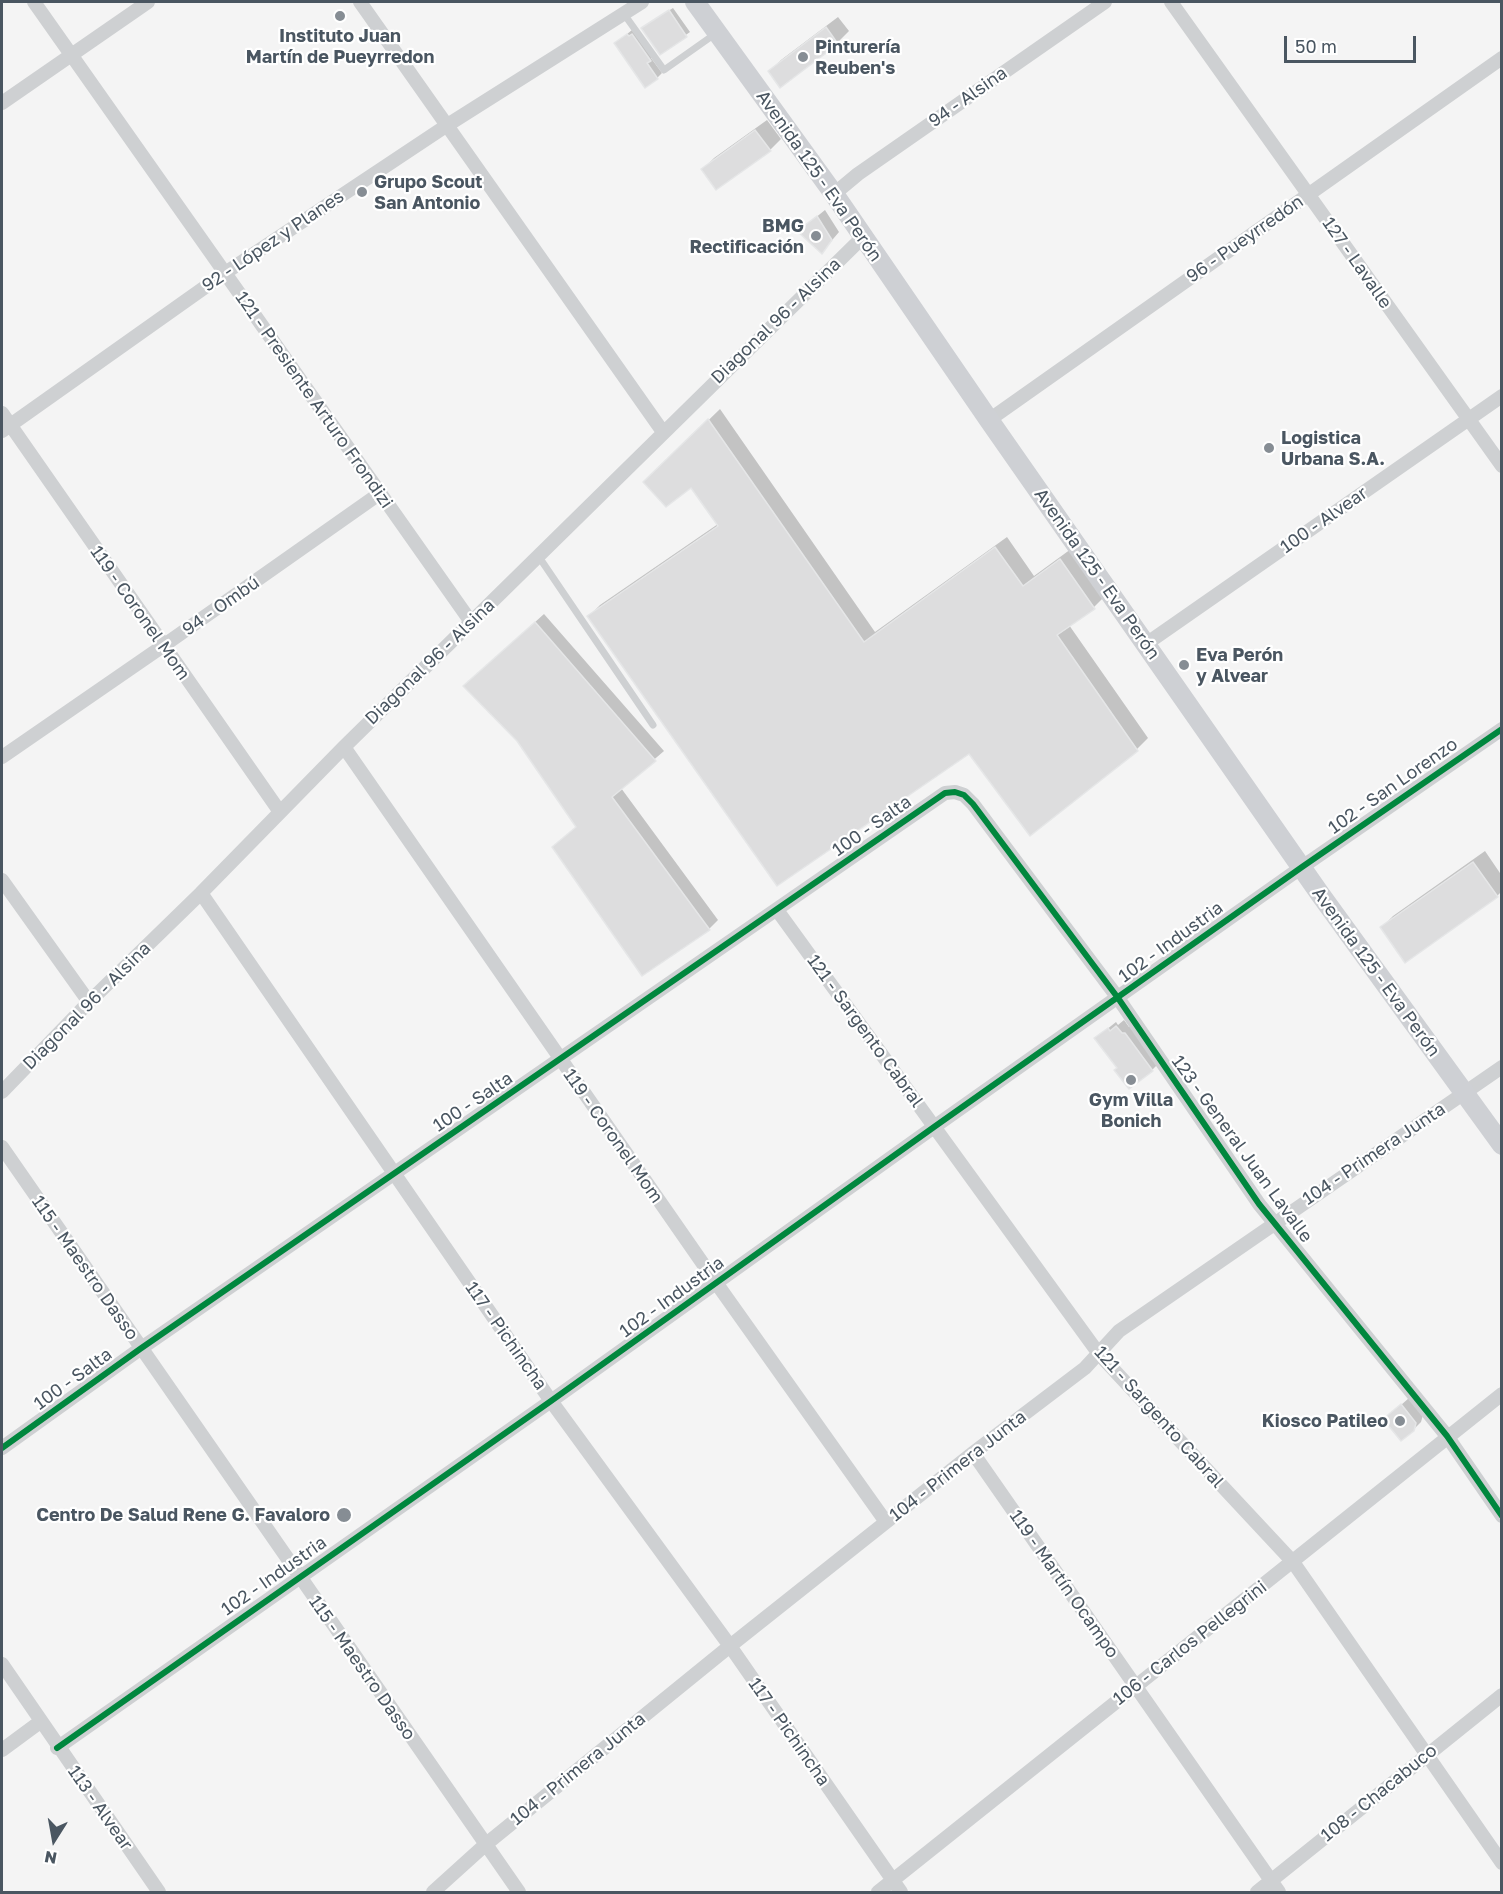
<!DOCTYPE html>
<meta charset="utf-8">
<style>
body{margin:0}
#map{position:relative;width:1503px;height:1894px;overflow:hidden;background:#f4f4f4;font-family:"Golos Text",sans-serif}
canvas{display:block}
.frame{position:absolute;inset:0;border:3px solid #4a5661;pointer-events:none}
.north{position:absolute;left:24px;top:1810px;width:60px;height:60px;-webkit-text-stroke:4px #fff;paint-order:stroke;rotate:191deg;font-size:16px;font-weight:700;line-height:24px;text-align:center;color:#4a5661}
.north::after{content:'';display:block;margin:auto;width:21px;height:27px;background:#4a5661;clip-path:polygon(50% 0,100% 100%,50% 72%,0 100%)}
.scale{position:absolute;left:1284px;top:36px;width:132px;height:27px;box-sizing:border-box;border:3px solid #4a5661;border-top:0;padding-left:8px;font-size:18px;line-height:21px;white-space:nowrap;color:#4a5661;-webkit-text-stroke:4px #fff;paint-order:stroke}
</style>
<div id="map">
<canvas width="1503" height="1894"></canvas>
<div class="frame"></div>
<div class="north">N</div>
<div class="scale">50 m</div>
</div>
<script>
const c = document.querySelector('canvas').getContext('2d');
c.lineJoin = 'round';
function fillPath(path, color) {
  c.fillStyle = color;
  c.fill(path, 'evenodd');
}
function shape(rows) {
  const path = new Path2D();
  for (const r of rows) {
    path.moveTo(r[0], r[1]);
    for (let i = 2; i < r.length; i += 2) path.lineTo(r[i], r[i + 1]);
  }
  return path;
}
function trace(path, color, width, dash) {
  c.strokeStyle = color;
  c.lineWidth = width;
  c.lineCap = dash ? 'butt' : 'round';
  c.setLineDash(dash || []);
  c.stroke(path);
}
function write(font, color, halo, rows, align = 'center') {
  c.font = font + ' "Golos Text",sans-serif';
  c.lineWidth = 4.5;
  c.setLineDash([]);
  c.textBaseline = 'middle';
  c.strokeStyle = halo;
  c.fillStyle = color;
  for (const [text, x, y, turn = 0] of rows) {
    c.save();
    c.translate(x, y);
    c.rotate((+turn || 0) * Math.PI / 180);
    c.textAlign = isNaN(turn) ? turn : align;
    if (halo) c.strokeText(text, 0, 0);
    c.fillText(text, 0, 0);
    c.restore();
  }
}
fillPath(shape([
 [673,8,690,32,660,53,646,25],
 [838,17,849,31,837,43,780,86,770,71,781,60],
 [632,30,654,55,651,58,662,73,657,78,616,43],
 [767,120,781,139,770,150,703,169,714,158],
 [825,210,839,232,822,252,799,231],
 [720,409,875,632,1007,537,1034,576,1071,549,1105,596,1094,607,1069,625,1148,738,1137,749,970,752,589,616,600,605,718,524,691,486,645,482],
 [544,614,664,751,621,788,718,920,709,929,577,827,474,677],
 [1485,851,1502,876,1502,891,1497,896,1382,927,1393,916],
 [1124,1020,1129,1027,1132,1026,1159,1063,1152,1070,1119,1068,1096,1038,1116,1022,1118,1025],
 [1409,1398,1423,1415,1421,1422,1413,1430,1393,1412]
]), '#0003');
const building = shape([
 [669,10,687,37,660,55,641,28,669,10],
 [826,27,838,44,780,88,768,71,826,27],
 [627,34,629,36,632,34,651,61,647,63,658,79,645,88,614,43,627,34],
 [755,130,771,151,716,190,701,169,755,130],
 [817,216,832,240,822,254,797,231,817,216],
 [708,419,864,642,995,547,1023,586,1060,559,1095,609,1057,635,1138,751,1030,836,969,754,777,886,587,616,718,526,691,488,666,507,643,482,708,419],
 [535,622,656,761,612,797,710,930,642,976,552,847,576,827,517,741,463,686,535,622],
 [1473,862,1498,897,1405,963,1380,927,1473,862],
 [1116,1026,1122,1033,1125,1033,1153,1071,1129,1089,1114,1070,1117,1068,1094,1038,1108,1028,1110,1031,1116,1026],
 [1401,1404,1416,1423,1414,1431,1401,1441,1383,1419,1401,1404]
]);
fillPath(building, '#ddddde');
trace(building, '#e5e6e7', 1.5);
trace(shape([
 [624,14,664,70,715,34],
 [539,557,653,725]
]), '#ced0d2', 7);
trace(shape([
 [34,2,471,622],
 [360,2,663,432],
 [1171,2,1502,466],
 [2,103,148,2],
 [834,194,858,174,1105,2],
 [2,413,280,812],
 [989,420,1502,58],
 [2,431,225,273,446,126,642,2],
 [1146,644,1502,396],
 [344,747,717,1284,886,1522],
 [2,757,163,646,379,494],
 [2,880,89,1002],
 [201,893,551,1401,730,1646,901,1892],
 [777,910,1099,1354,1293,1562,1502,1863],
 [2,1092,89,1002,201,893,344,747,863,237],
 [2,1147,519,1892],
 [2,1448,140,1349,945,793,955,792,964,795,973,804,1118,998,1259,1204,1447,1436,1502,1516],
 [973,1453,1279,1892],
 [2,1664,159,1892],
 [57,1748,551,1401,934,1127,1302,867,1502,729],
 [2,1750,40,1722],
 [433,1892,485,1845,730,1646,973,1453,1085,1368,1119,1331,1502,1067],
 [878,1892,1502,1394],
 [1257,1892,1502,1695]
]), '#ced0d2', 14);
trace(shape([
 [695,2,834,194,989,420,1320,894,1502,1145]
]), '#ced0d4', 20);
trace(shape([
 [2,1448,140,1349,945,793,955,792,964,795,973,804,1118,998,1259,1204,1447,1436,1502,1516],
 [57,1748,551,1401,934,1127,1302,867,1502,729]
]), '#00873e', 6);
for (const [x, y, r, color] of [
 [340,16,6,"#868d94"],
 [803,57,6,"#868d94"],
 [362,192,6,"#868d94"],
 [816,236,6,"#868d94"],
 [1269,448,6,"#868d94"],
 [1184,665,6,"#868d94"],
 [1131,1080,6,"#868d94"],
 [1400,1421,6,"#868d94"],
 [344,1515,8,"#868d94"]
]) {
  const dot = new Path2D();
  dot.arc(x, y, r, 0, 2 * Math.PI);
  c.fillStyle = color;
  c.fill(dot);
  trace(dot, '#fff', 2);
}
write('bold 18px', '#4a5661', '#fff', [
 ["Instituto Juan",340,36,"center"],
 ["Martín de Pueyrredon",340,57,"center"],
 ["Pinturería",815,47],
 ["Reuben's",815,68],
 ["Grupo Scout",374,182],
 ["San Antonio",374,203],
 ["BMG",804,226,"right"],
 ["Rectificación",804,247,"right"],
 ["Logistica",1281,438],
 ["Urbana S.A.",1281,459],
 ["Eva Perón",1196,655],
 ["y Alvear",1196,676],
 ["Gym Villa",1131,1100,"center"],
 ["Bonich",1131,1121,"center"],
 ["Kiosco Patileo",1388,1421,"right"],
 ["Centro De Salud Rene G. Favaloro",330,1515,"right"]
], 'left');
write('18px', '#4a5661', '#fff', [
 ["94 - Alsina",968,97,-35],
 ["Avenida 125 - Eva Perón",819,176,55],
 ["96 - Pueyrredón",1245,239,-35],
 ["92 - López y Planes",273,241,-34],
 ["127 - Lavalle",1357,263,55],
 ["Diagonal 96 - Alsina",776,321,-44],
 ["121 - Presiente Arturo Frondizi",314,400,55],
 ["100 - Alvear",1324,520,-35],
 ["Avenida 125 - Eva Perón",1097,574,55],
 ["94 - Ombú",221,606,-35],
 ["119 - Coronel Mom",140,613,55],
 ["Diagonal 96 - Alsina",430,662,-44],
 ["102 - San Lorenzo",1393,786,-35],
 ["100 - Salta",872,826,-35],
 ["102 - Industria",1171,942,-36],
 ["Avenida 125 - Eva Perón",1376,972,54],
 ["Diagonal 96 - Alsina",87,1006,-45],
 ["121 - Sargento Cabral",865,1031,54],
 ["100 - Salta",473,1102,-34],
 ["119 - Coronel Mom",613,1136,55],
 ["123 - General Juan Lavalle",1242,1149,54],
 ["104 - Primera Junta",1374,1154,-34],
 ["115 - Maestro Dasso",85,1268,55],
 ["102 - Industria",672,1297,-36],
 ["117 - Pichincha",506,1336,55],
 ["100 - Salta",73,1379,-36],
 ["121 - Sargento Cabral",1159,1417,48],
 ["104 - Primera Junta",958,1466,-38],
 ["102 - Industria",274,1576,-35],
 ["119 - Martín Ocampo",1064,1584,55],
 ["106 - Carlos Pellegrini",1190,1643,-38],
 ["115 - Maestro Dasso",362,1668,55],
 ["117 - Pichincha",789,1732,55],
 ["104 - Primera Junta",578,1769,-39],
 ["108 - Chacabuco",1379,1793,-39],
 ["113 - Alvear",100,1808,55]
]);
</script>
